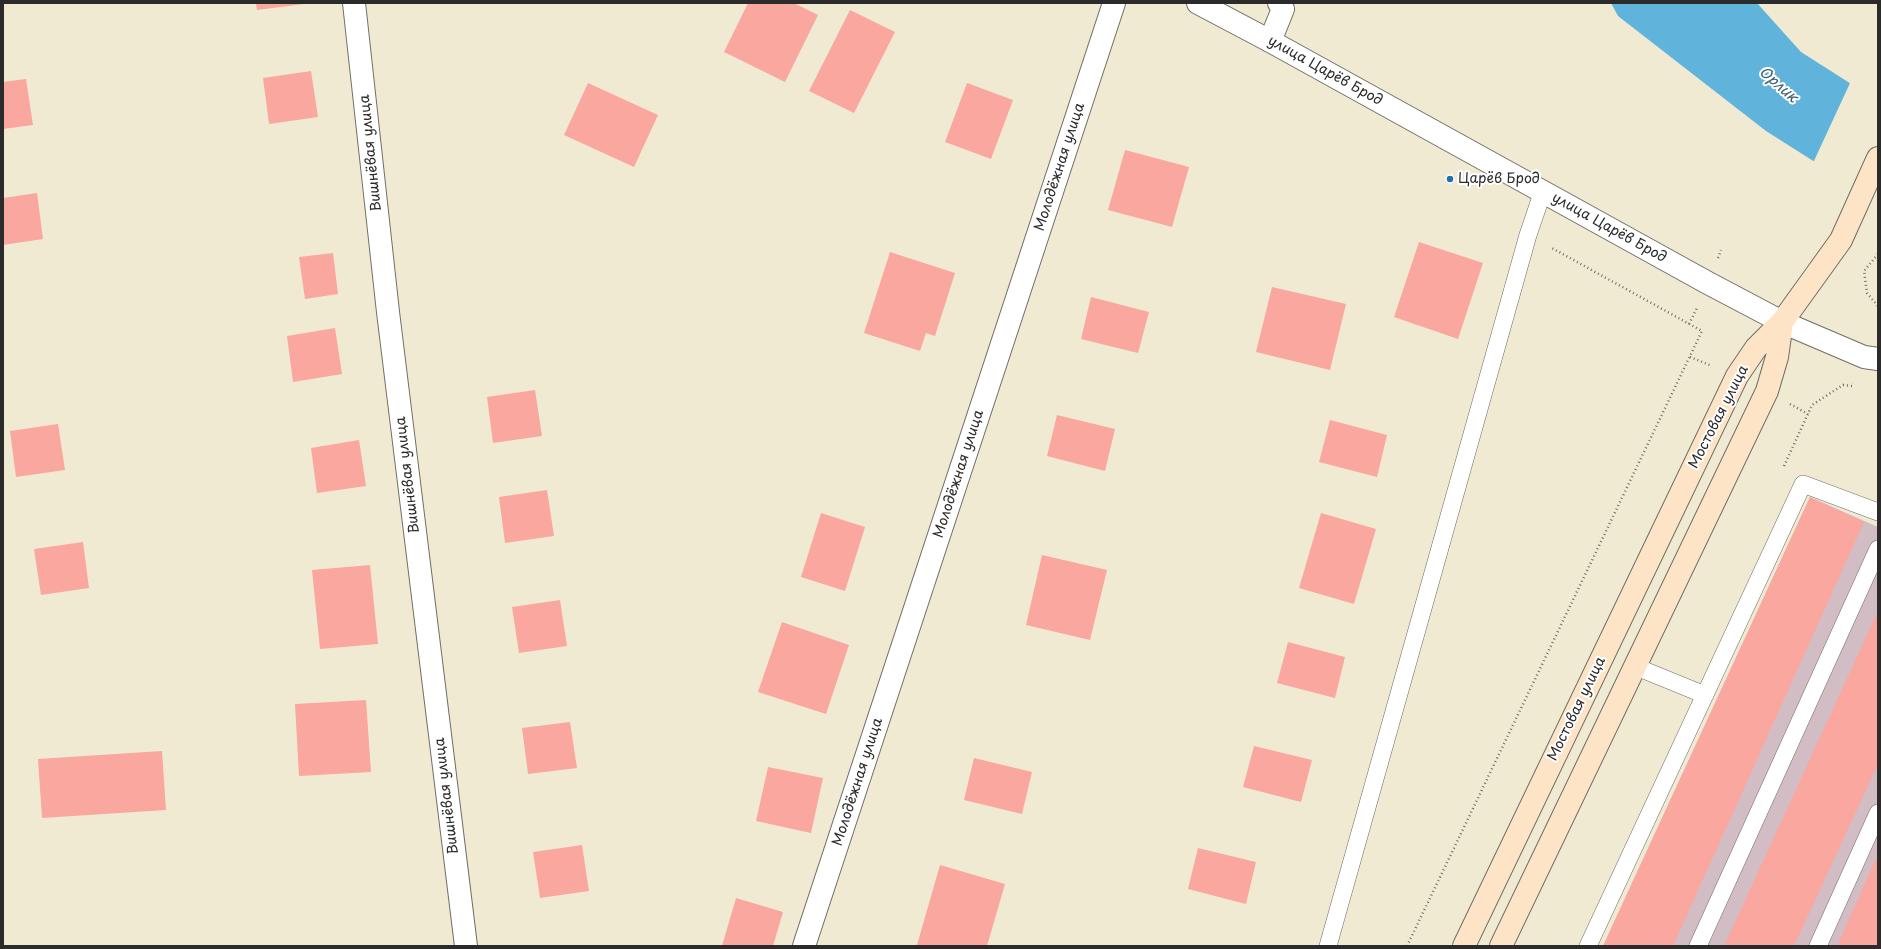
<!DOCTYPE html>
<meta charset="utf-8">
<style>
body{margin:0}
#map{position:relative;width:1881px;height:949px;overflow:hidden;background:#f0ead3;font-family:"Playpen Sans",sans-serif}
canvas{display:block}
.frame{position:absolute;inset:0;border:4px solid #2b2b2b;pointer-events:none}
</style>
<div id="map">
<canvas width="1881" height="949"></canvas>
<div class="frame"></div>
</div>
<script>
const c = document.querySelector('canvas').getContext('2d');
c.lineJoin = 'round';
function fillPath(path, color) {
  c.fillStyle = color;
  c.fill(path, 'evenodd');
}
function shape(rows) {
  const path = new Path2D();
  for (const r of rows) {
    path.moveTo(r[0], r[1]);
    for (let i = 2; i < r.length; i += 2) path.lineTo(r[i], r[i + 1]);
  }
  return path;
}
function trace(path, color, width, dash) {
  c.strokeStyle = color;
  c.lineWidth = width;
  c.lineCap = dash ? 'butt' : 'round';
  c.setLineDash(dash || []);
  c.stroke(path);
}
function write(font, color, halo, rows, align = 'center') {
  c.font = font + ' "Playpen Sans",sans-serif';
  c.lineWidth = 4;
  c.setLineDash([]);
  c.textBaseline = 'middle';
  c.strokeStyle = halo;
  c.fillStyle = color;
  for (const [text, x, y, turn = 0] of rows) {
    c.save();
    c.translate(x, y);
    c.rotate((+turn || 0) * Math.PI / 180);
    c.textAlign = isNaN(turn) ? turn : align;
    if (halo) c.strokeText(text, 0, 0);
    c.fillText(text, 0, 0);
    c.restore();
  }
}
fillPath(shape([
 [1810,497,1878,527,1878,946,1603,946]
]), '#d2bdc5');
fillPath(shape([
 [1611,3,1757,3,1801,52,1878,101,1878,202,1766,131,1618,16]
]), '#60b4dc');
fillPath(shape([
 [1851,81,1878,98,1878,204,1813,163]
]), '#f0ead3');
fillPath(shape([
 [256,3,304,3,304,4,257,10],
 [748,3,794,3,818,15,785,82,724,52],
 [850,10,895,32,854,113,809,91],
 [311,71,318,117,269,124,263,78],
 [26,79,33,125,3,129,3,82],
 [588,83,658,115,634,167,564,135],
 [967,83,1013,100,991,159,945,142],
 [1125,150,1189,167,1172,227,1108,210],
 [37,193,43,239,3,245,3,198],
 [1419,242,1483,263,1458,339,1394,317],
 [890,252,955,273,935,336,926,333,920,351,864,333],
 [333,253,338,294,305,299,299,257],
 [1272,287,1346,304,1330,370,1256,352],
 [1091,297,1149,312,1138,353,1081,339],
 [335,328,342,374,293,382,287,336],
 [535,390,542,436,493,443,487,397],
 [1057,415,1115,429,1105,471,1047,456],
 [1330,420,1387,435,1377,477,1319,462],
 [58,424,65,470,16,477,10,431],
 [359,440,366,486,317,493,311,448],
 [547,490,554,536,505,543,499,497],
 [1810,497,1864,522,1673,946,1603,946],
 [821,513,865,527,845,591,801,577],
 [1321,513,1376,529,1354,604,1299,588],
 [83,542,89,588,41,595,34,549],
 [1042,555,1107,570,1090,640,1026,625],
 [370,565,378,644,320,649,312,570],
 [560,600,567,646,519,653,512,607],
 [1878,611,1878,764,1794,946,1724,946],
 [782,622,849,645,826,714,758,692],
 [1288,642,1345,657,1335,698,1277,683],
 [366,700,371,772,299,776,295,704],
 [570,722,577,768,528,774,522,728],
 [1254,746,1312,760,1301,802,1243,787],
 [162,751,166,810,42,818,38,759],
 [974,758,1032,772,1022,814,964,800],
 [768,767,823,778,811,833,756,821],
 [582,845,589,891,540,898,533,852],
 [1198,848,1256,862,1246,904,1188,889],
 [1878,854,1878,946,1837,946],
 [940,865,1005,884,987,946,917,945],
 [736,898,783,912,773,946,722,946]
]), '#faa79f');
const service = shape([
 [1634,666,1705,695],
 [1328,946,1528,235,1543,191],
 [1588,946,1803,484,1878,512],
 [1698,946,1878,549],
 [1818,946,1878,813]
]);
const minor = shape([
 [354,3,388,312,466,946],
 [1270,41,1283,9,1279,3],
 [804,946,1114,3]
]);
const tertiary = shape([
 [1198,3,1270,41,1708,283,1782,322,1864,357,1878,359]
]);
const secondary = shape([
 [1464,946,1737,376,1756,348,1782,322,1841,240,1878,158],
 [1501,946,1767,391,1777,357,1782,322]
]);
trace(service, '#706e66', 18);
trace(minor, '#706e66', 24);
trace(tertiary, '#706e66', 24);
trace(secondary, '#706e66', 24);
trace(shape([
 [1878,254,1864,271,1867,293,1878,306],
 [1718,258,1721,250],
 [1689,324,1697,308],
 [1690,357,1712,366],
 [1790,404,1808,414],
 [1784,466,1812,405,1843,385,1852,386,1853,383],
 [1407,946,1702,331,1550,247]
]), '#706e66', 2.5, [1, 3]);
trace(service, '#fff', 17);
trace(minor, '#fff', 22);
trace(tertiary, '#fff', 22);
trace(secondary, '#fee4c6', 22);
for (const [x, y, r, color] of [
 [1450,179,4,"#1f6fb2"]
]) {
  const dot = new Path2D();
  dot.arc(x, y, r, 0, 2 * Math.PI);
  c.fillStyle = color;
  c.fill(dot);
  trace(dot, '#fff', 1.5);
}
write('14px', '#2b2b2b', '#fff', [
 ["улица Царёв Брод",1325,71,29],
 ["Вишнёвая улица",371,153,-96],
 ["Молодёжная улица",1060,167,-72],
 ["улица Царёв Брод",1609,228,29],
 ["Мостовая улица",1719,417,-63],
 ["Молодёжная улица",959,474,-72],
 ["Вишнёвая улица",408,475,-97],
 ["Мостовая улица",1577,709,-64],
 ["Молодёжная улица",858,782,-72],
 ["Вишнёвая улица",447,796,-97]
]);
write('14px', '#2b2b2b', '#fff', [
 ["Царёв Брод",1458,179]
], 'left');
write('italic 15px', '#406272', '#fff', [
 ["Орлик",1778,85,41]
]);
</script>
